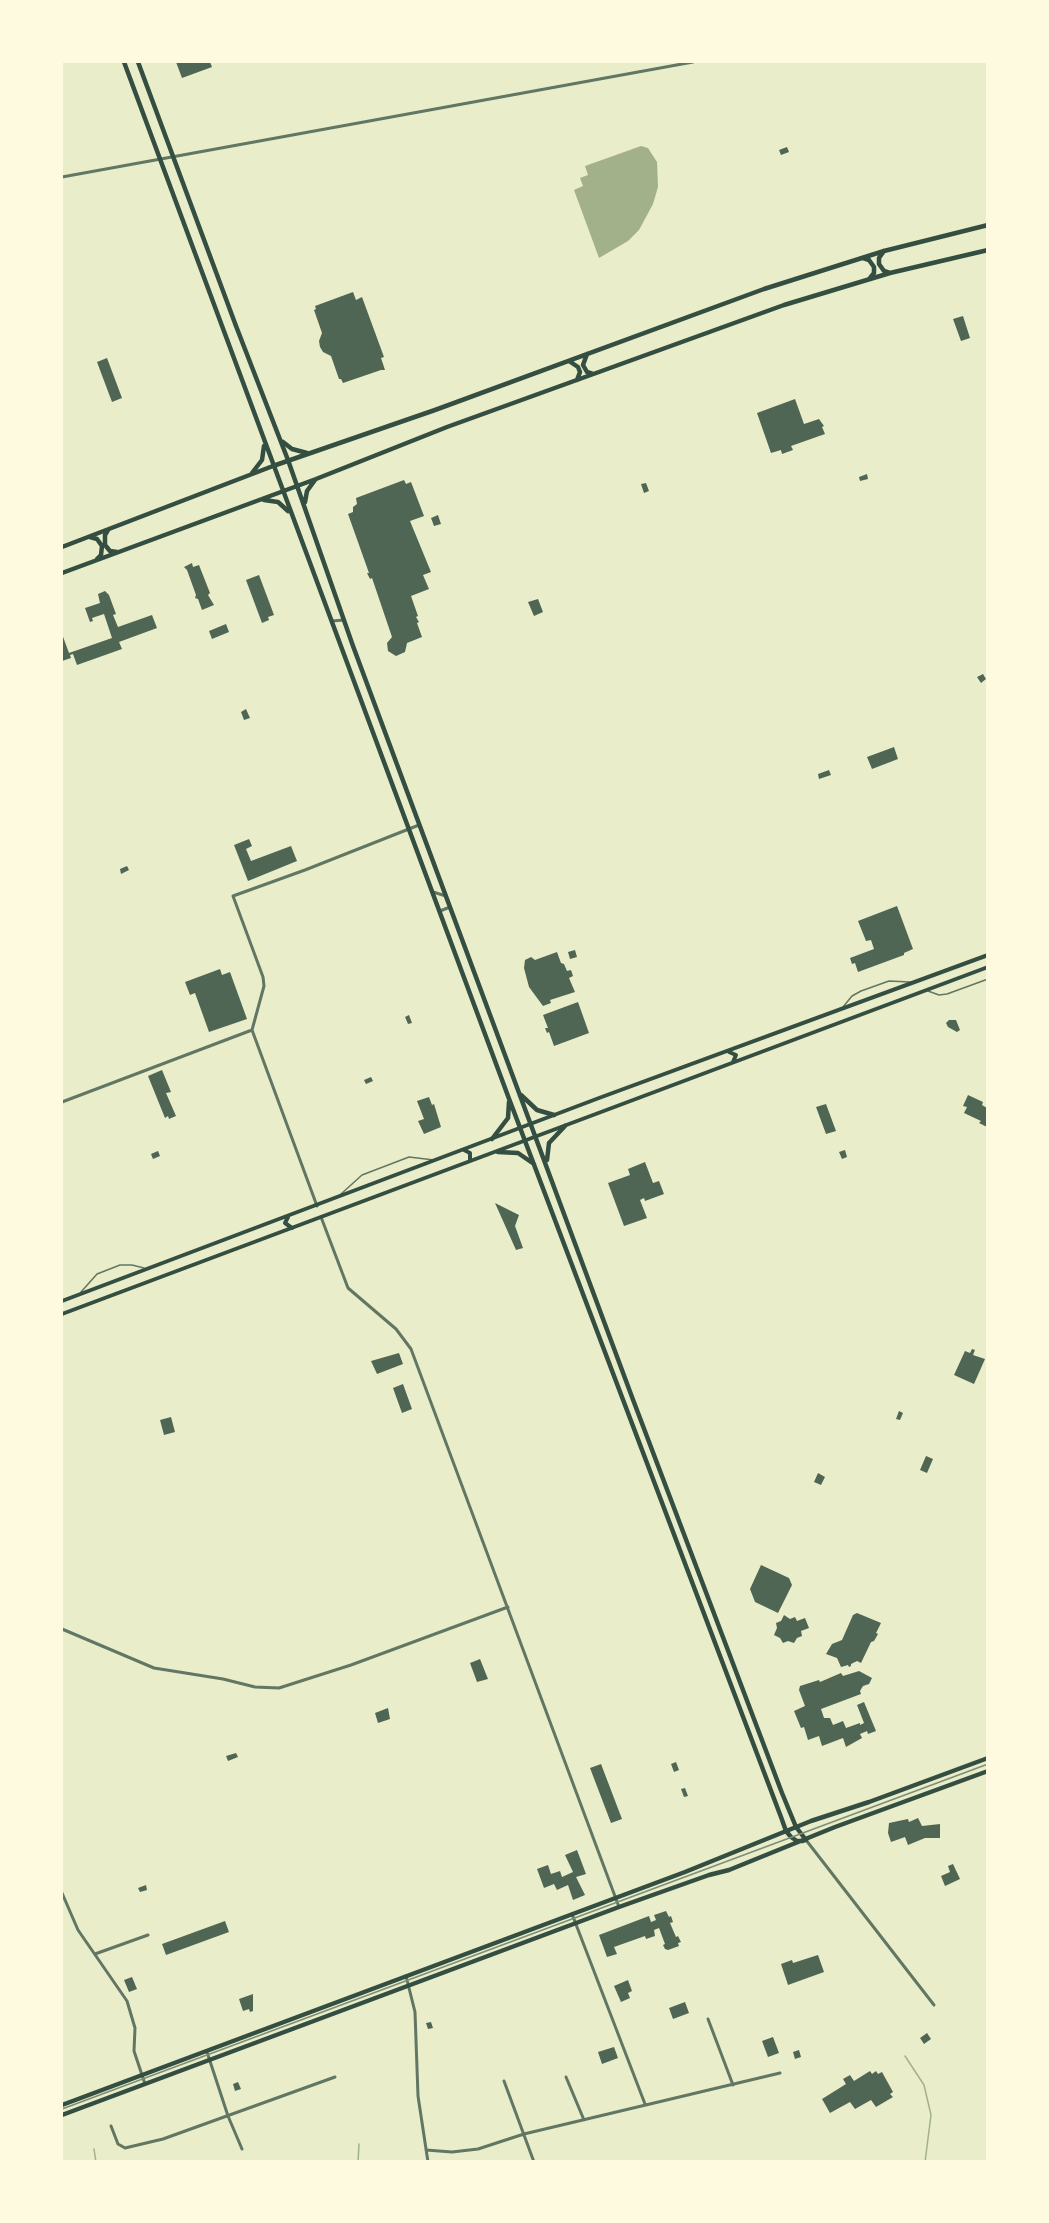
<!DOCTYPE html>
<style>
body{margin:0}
#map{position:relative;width:1049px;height:2223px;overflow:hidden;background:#e9edc9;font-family:"Crimson Pro",serif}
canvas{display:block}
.frame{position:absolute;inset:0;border:63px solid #fefae0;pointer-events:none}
</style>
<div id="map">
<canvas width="1049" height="2223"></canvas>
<div class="frame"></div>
</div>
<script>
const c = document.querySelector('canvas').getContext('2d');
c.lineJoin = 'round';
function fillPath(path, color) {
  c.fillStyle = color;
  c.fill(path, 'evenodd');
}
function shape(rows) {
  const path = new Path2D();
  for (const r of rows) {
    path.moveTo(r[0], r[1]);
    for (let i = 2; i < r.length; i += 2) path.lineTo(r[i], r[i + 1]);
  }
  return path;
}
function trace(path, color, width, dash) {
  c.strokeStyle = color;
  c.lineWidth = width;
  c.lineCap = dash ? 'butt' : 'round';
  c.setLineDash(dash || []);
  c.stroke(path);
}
fillPath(shape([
 [641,146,648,148,657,162,658,187,653,204,639,230,628,241,599,258,574,190,583,186,580,178,588,175,585,166]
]), '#a3b18a');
trace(shape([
 [905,2056,924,2085,931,2115,925,2162],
 [94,2149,96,2162],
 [358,2162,359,2144]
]), '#a3b18a', 1.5);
fillPath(shape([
 [176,62,210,62,212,67,182,78],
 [787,147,789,152,781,155,779,150],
 [353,292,356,300,362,297,384,357,381,358,385,370,381,370,343,383,341,379,339,379,331,356,323,352,320,347,319,341,322,333,314,310,316,309,315,306],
 [963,316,970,338,961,341,953,319],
 [107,358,122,398,112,402,97,362],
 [795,399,804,424,819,419,824,426,822,427,825,434,791,446,793,450,782,454,781,450,771,453,757,413],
 [867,474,868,479,860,481,859,477],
 [404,480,406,484,411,482,424,516,410,521,431,572,423,575,429,589,411,596,418,616,416,617,419,622,417,623,422,637,407,643,405,652,396,656,388,651,387,643,392,637,372,578,370,579,367,573,369,573,348,514,353,512,353,507,357,504,356,498],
 [646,483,649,491,644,493,641,484],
 [438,515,441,524,434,526,431,518],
 [192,563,193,567,199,565,210,593,208,595,214,605,202,610,198,599,195,598,196,595,187,570,184,567],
 [259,575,274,615,268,617,269,620,262,623,246,580],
 [105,591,109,595,116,614,113,615,118,627,152,615,157,628,119,642,122,649,77,665,73,654,70,655,71,658,62,661,62,634,69,653,112,638,104,614,92,618,93,621,90,622,85,608,100,603,98,594],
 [538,599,543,612,534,616,528,602],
 [226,624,229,632,212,639,209,631],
 [983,674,986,679,981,683,977,677],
 [246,709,250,718,244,720,241,712],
 [894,747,898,759,872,769,867,757],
 [829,770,831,775,819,779,818,774],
 [249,839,252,846,246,849,251,861,291,846,297,861,248,881,234,845],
 [127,866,129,870,121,874,120,869],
 [897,906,913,949,904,953,904,955,858,972,855,963,852,964,850,958,874,949,871,940,866,941,858,921],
 [575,950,577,957,570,959,568,952],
 [557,952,561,963,564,964,567,971,571,970,573,976,569,978,575,992,550,1000,551,1003,543,1006,529,987,524,968,525,960,531,957,535,960],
 [220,969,222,975,230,972,247,1019,209,1032,195,993,190,995,185,982],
 [578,1002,589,1033,554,1046,549,1032,547,1033,545,1028,548,1028,543,1015],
 [409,1015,412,1023,408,1024,405,1017],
 [949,1020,956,1020,960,1030,957,1032,948,1027,946,1023],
 [162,1070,171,1092,166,1093,176,1116,169,1119,168,1116,165,1118,148,1076],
 [371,1077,373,1081,366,1084,364,1080],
 [968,1095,983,1102,982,1105,987,1108,987,1127,979,1123,981,1121,964,1113,967,1107,963,1106],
 [429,1097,432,1105,434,1104,441,1127,424,1134,418,1121,424,1119,417,1101],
 [826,1104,836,1131,826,1134,816,1107],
 [845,1150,847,1157,842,1159,839,1152],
 [158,1151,160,1156,153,1159,151,1154],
 [645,1162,653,1183,659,1181,664,1194,645,1201,644,1198,640,1200,647,1218,624,1226,608,1183,630,1175,628,1169],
 [495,1203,519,1215,515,1226,523,1248,516,1250],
 [972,1349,975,1350,973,1355,985,1359,974,1384,954,1375,965,1351,970,1353],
 [399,1353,403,1364,377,1374,371,1361],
 [403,1384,412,1409,402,1413,393,1388],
 [899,1411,903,1413,900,1420,896,1419],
 [171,1417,175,1432,164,1435,160,1420],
 [926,1456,933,1459,927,1473,920,1470],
 [818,1473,825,1477,821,1485,814,1482],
 [761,1565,789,1578,792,1585,778,1613,755,1602,750,1589],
 [857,1613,881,1623,876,1633,878,1634,874,1641,871,1642,861,1663,857,1661,851,1664,851,1666,849,1667,848,1665,841,1667,837,1658,826,1654,832,1644,842,1640,853,1615],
 [784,1615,790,1619,795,1617,797,1621,805,1618,809,1628,801,1631,802,1636,797,1638,794,1643,788,1641,783,1643,780,1638,774,1635,777,1628,776,1623,781,1621],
 [480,1659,488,1679,477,1682,470,1663],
 [859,1671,872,1678,869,1684,863,1686,860,1691,861,1694,821,1709,824,1718,830,1718,833,1725,843,1721,846,1728,860,1723,860,1725,864,1723,857,1705,864,1702,876,1731,868,1734,867,1731,860,1734,862,1738,846,1747,843,1738,822,1746,819,1736,808,1740,804,1727,801,1728,794,1711,805,1706,799,1690,800,1686,819,1680,820,1682,841,1673,843,1676],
 [388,1708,390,1719,378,1723,375,1713],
 [236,1753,238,1757,228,1761,226,1756],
 [676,1762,679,1770,674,1772,671,1764],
 [601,1764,622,1819,611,1823,590,1768],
 [685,1788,688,1796,684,1797,681,1789],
 [918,1818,922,1826,940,1824,940,1838,925,1838,908,1845,905,1837,891,1842,888,1833,889,1823,908,1819,909,1822],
 [577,1850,586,1874,576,1877,585,1895,573,1900,568,1885,557,1890,554,1884,544,1888,537,1869,548,1865,551,1874,560,1871,562,1877,573,1872,565,1855],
 [953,1864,960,1879,945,1886,941,1876,950,1872,948,1866],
 [146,1885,147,1890,140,1892,138,1888],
 [666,1911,669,1917,671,1916,673,1922,670,1923,676,1937,678,1936,681,1942,678,1943,679,1946,668,1950,665,1949,663,1945,665,1944,659,1928,654,1930,655,1936,646,1939,645,1936,614,1947,617,1954,607,1957,599,1935,649,1916,651,1922,656,1920,654,1915],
 [225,1921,229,1932,166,1955,162,1944],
 [818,1955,824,1972,788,1985,781,1964,792,1960,793,1963],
 [132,1977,137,1989,129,1992,124,1980],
 [628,1980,632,1991,628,1993,630,1998,621,2002,614,1986],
 [253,1994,253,2011,250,2012,249,2009,243,2011,239,1999],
 [685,2002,689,2013,673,2019,669,2008],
 [431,2022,433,2028,428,2029,426,2023],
 [927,2033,931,2039,924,2044,920,2038],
 [773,2037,779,2053,768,2057,762,2041],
 [614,2047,618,2058,602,2064,598,2052],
 [799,2050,801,2057,795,2059,793,2052],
 [870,2071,872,2074,876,2071,878,2074,882,2072,893,2092,890,2094,893,2097,876,2107,871,2100,855,2109,850,2102,830,2113,822,2099,846,2084,843,2079,850,2075,854,2081],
 [238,2082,241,2089,235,2091,233,2084]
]), '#4f6655');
trace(shape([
 [928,991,939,995,947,994,988,979],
 [843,1007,852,996,861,991,889,981,910,982],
 [341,1194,362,1175,409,1157,434,1160],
 [81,1292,97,1274,120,1265,132,1265,144,1268]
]), '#617663', 1.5);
trace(shape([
 [62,177,693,62],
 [332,621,344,620],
 [433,892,446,896],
 [440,911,450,907],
 [62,1102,252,1030],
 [317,1206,252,1030,264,986,263,977,233,896,305,870,419,825],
 [321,1217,348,1288,396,1329,411,1349,619,1907],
 [62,1629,154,1668,223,1679,255,1687,279,1688,351,1665,508,1607],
 [806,1840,934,2005],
 [62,1893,78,1930,127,2001,135,2028,134,2051,145,2084],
 [572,1914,645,2104],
 [95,1954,148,1935],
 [406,1976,415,2012,418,2096,428,2162],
 [708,2019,733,2085],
 [207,2052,228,2116,242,2149],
 [566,2077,584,2120],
 [504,2081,534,2162],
 [111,2126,118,2144,125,2148,163,2139,335,2077],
 [426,2150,452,2152,478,2149,524,2134,780,2073]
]), '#617663', 3);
trace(shape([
 [729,1052,736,1055,733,1062],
 [464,1150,470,1153,470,1161],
 [288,1217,285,1223,292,1228],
 [62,1301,599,1098,988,955],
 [62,1314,988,967]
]), '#344e41', 4);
trace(shape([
 [124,62,508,1096,781,1817,786,1831,791,1837,797,1841,803,1841],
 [138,62,236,326,288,460,353,646,632,1397,782,1793,796,1827,806,1840],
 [884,251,879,258,879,264,884,271,890,273],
 [863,258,869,260,874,267,874,273,870,278],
 [587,354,583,365,587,372,593,374],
 [569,361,578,367,580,372,577,380],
 [283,442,292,449,307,453],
 [252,473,262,460,264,446],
 [264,500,278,502,288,511],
 [305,502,307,491,315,480],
 [108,530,105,535,105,545,110,551,117,552],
 [90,537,97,539,102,546,101,555,97,559],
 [62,547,273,466,435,410,764,289,884,251,988,225],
 [62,573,316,479,447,427,784,305,890,273,988,250],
 [521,1095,537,1110,554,1115],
 [492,1139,508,1118,509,1102],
 [498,1152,518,1153,534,1164],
 [547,1160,549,1143,565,1126],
 [62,2105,685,1872,811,1821,869,1802,988,1758],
 [62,2115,619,1907,709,1875,729,1870,835,1827,988,1771]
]), '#344e41', 4.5);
trace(shape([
 [62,2109,988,1764]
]), '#7c8e77', 1.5);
</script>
